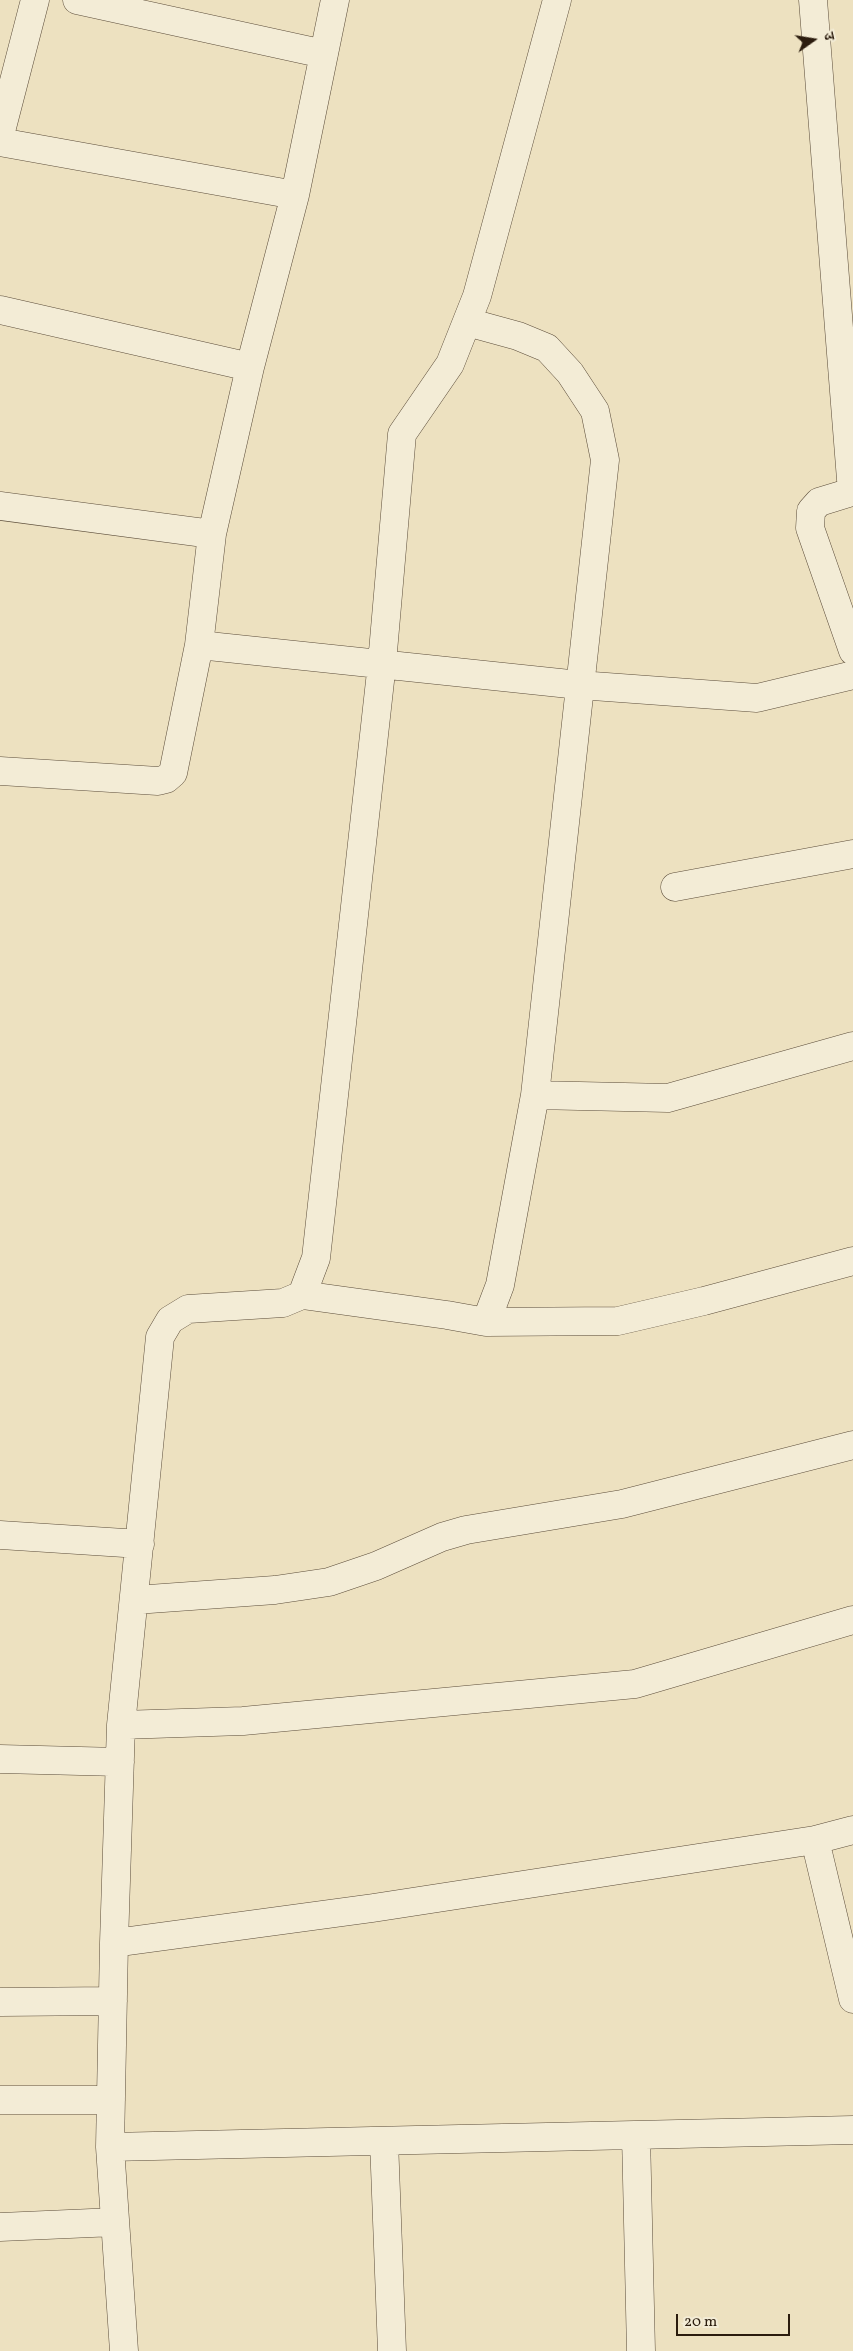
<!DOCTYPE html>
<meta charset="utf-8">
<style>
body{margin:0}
#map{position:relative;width:853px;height:2351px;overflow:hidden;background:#ede1c0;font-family:Vollkorn,"Noto Serif Devanagari",serif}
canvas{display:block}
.north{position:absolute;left:788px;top:15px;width:50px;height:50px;-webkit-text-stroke:4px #f3ecd6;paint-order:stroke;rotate:77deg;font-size:14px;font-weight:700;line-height:20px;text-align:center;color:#2b1c0e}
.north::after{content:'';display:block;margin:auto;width:18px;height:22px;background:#2b1c0e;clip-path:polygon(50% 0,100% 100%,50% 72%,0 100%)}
.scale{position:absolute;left:676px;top:2314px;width:114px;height:22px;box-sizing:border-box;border:2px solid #2b1c0e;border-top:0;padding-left:6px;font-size:15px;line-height:18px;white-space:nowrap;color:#2b1c0e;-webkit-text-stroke:4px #f3ecd6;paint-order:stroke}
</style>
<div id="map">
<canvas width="853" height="2351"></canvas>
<div class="north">उ</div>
<div class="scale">20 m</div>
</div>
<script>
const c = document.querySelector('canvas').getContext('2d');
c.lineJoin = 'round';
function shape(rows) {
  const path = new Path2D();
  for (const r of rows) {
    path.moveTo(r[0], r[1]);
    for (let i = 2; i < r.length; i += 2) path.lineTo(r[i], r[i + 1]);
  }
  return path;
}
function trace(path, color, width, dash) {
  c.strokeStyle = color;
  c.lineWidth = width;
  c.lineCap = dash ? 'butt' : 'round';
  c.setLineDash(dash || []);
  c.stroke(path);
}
const minor = shape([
 [77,0,324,54],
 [813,0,852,492,819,502,811,511,810,528,853,651],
 [0,135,35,0],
 [0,142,295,195],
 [0,310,250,367],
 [0,506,212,534],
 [199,645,579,685,757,698,853,675],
 [0,771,158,781,166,779,173,773,199,645,212,534,250,367,295,195,335,0],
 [675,887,853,854],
 [535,1095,668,1098,853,1046],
 [302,1295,447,1315,486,1322,500,1285,535,1095,605,460,595,411,570,373,547,348,518,336,467,322],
 [486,1322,618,1321,704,1301,853,1261],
 [0,1535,140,1544],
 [135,1600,275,1590,329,1582,376,1566,442,1537,466,1530,622,1504,853,1445],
 [121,1725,243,1721,635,1684,853,1620],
 [0,1759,120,1762],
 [815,1840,853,1999],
 [114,1943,373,1908,815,1840,853,1830],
 [0,2002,113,2001],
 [0,2100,111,2100],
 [636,2135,641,2351],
 [384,2141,392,2351],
 [110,2147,853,2130],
 [0,2227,115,2222],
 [124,2351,110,2147,114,1943,121,1725,160,1337,170,1320,188,1309,283,1303,302,1295,316,1258,382,663,402,434,450,364,477,296,557,0]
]);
trace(minor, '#5c4d3a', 29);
trace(minor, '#f3ecd6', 28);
</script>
